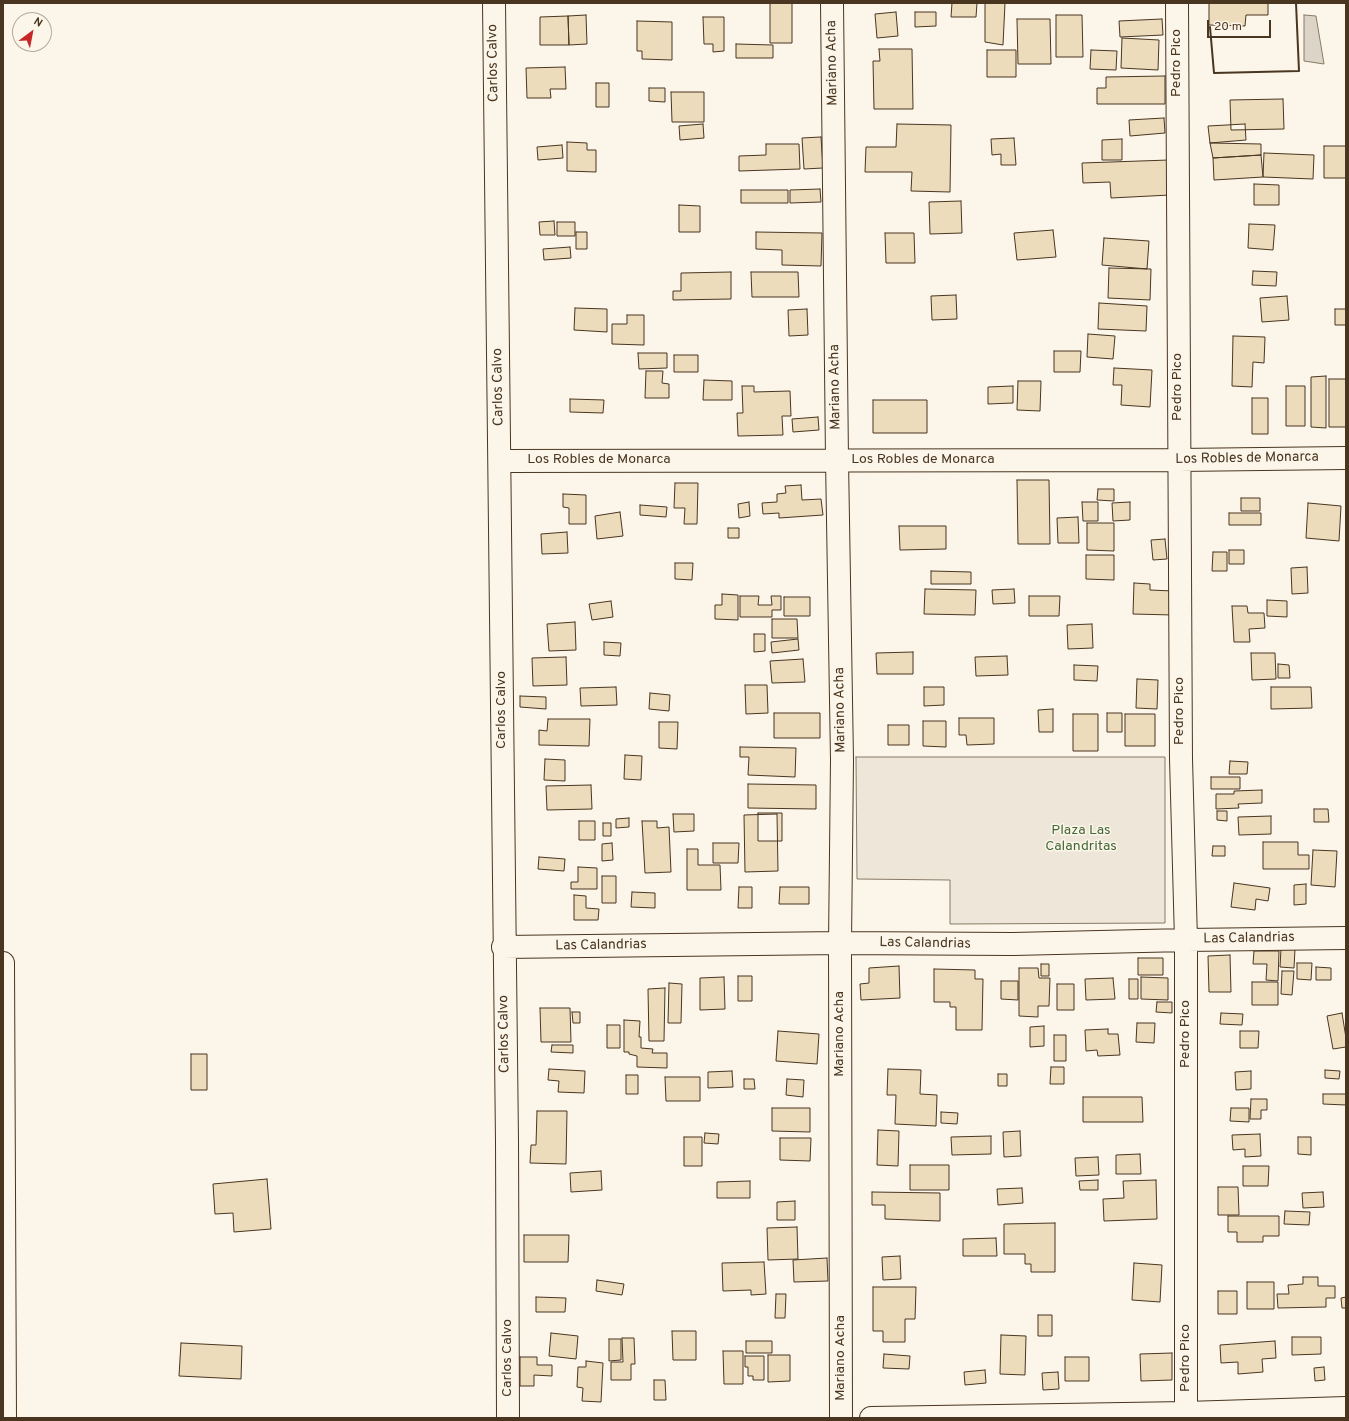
<!DOCTYPE html>
<style>
body{margin:0}
#map{position:relative;width:1349px;height:1421px;overflow:hidden;background:#fbf6e9;font-family:Overpass,sans-serif}
canvas{display:block}
.frame{position:absolute;inset:0;border:4px solid #4a3520;pointer-events:none}
.north{position:absolute;left:12px;top:12px;width:40px;height:40px;box-sizing:border-box;background:#fbf6e9;border:1px solid #b4a999;border-radius:50%;rotate:32deg;font-size:11px;font-weight:700;line-height:16px;text-align:center;color:#4a3520}
.north::after{content:'';display:block;margin:auto;width:14px;height:18px;background:#c62828;clip-path:polygon(50% 0,100% 100%,50% 72%,0 100%)}
.scale{position:absolute;left:1207px;top:20px;width:64px;height:18px;box-sizing:border-box;border:2px solid #4a3520;border-top:0;padding-left:5px;font-size:12px;line-height:14px;white-space:nowrap;color:#4a3520;-webkit-text-stroke:3px #fbf6e9;paint-order:stroke}
</style>
<div id="map">
<canvas width="1349" height="1421"></canvas>
<div class="frame"></div>
<div class="north">N</div>
<div class="scale">20 m</div>
</div>
<script>
const c = document.querySelector('canvas').getContext('2d');
c.lineJoin = 'round';
function fillPath(path, color) {
  c.fillStyle = color;
  c.fill(path, 'evenodd');
}
function shape(rows) {
  const path = new Path2D();
  for (const r of rows) {
    path.moveTo(r[0], r[1]);
    for (let i = 2; i < r.length; i += 2) path.lineTo(r[i], r[i + 1]);
  }
  return path;
}
function trace(path, color, width, dash) {
  c.strokeStyle = color;
  c.lineWidth = width;
  c.lineCap = dash ? 'butt' : 'round';
  c.setLineDash(dash || []);
  c.stroke(path);
}
function write(font, color, halo, rows, align = 'center') {
  c.font = font + ' Overpass,sans-serif';
  c.lineWidth = 3;
  c.setLineDash([]);
  c.textBaseline = 'middle';
  c.strokeStyle = halo;
  c.fillStyle = color;
  for (const [text, x, y, turn = 0] of rows) {
    c.save();
    c.translate(x, y);
    c.rotate((+turn || 0) * Math.PI / 180);
    c.textAlign = isNaN(turn) ? turn : align;
    if (halo) c.strokeText(text, 0, 0);
    c.fillText(text, 0, 0);
    c.restore();
  }
}
const green = shape([
 [856,757,1165,757,1165,923,950,924,950,880,857,879,856,757]
]);
fillPath(green, '#ede6d9');
trace(green, '#887966', 1);
const water = shape([
 [1304,15,1316,16,1324,64,1304,61,1304,15]
]);
fillPath(water, '#dcd4c6');
trace(water, '#887966', 1);
const building = shape([
 [770,3,792,3,792,43,770,43,770,3],
 [952,3,977,3,976,17,951,17,952,3],
 [985,3,1005,3,1003,45,985,42,985,3],
 [1209,3,1268,3,1268,15,1246,15,1245,26,1209,25,1209,3],
 [896,12,898,36,877,38,875,14,896,12],
 [915,12,936,12,936,26,915,27,915,12],
 [586,15,587,44,569,45,568,16,586,15],
 [1056,15,1082,15,1083,57,1056,57,1056,15],
 [568,16,569,45,540,45,540,17,568,16],
 [703,17,724,17,724,51,713,52,713,44,704,44,703,17],
 [1017,19,1050,19,1051,64,1018,64,1017,19],
 [1162,19,1163,35,1120,37,1119,21,1162,19],
 [637,21,672,22,672,60,642,59,642,51,637,51,637,21],
 [1122,38,1159,40,1158,70,1121,68,1122,38],
 [736,44,773,45,773,58,736,58,736,44],
 [879,49,912,49,913,109,874,109,873,61,880,61,879,49],
 [987,50,1016,50,1016,77,987,77,987,50],
 [1091,50,1117,51,1116,70,1090,69,1091,50],
 [565,67,566,89,550,89,551,98,527,98,526,68,565,67],
 [1165,76,1165,104,1097,104,1097,88,1106,88,1106,77,1165,76],
 [596,83,609,83,609,107,596,107,596,83],
 [649,88,665,88,665,102,649,101,649,88],
 [671,92,704,92,704,122,672,122,671,92],
 [1283,99,1284,129,1231,130,1230,100,1283,99],
 [1164,118,1165,133,1130,136,1129,120,1164,118],
 [703,124,704,138,680,140,679,126,703,124],
 [897,124,951,125,950,192,911,191,912,172,865,172,866,147,896,147,897,124],
 [1245,124,1246,140,1210,143,1208,126,1245,124],
 [821,137,823,168,804,169,802,138,821,137],
 [1014,138,1016,165,1001,165,1001,154,992,155,991,139,1014,138],
 [1122,139,1122,160,1102,160,1102,140,1122,139],
 [567,142,587,143,587,150,596,150,596,172,567,171,567,142],
 [1210,143,1261,144,1261,155,1213,158,1210,143],
 [766,144,799,144,800,169,739,171,739,156,766,155,766,144],
 [562,145,563,158,538,160,537,147,562,145],
 [1324,146,1346,146,1346,178,1324,178,1324,146],
 [1264,153,1314,155,1313,179,1263,177,1264,153],
 [1261,155,1263,177,1214,180,1213,158,1261,155],
 [1169,160,1170,195,1111,198,1110,182,1083,183,1082,163,1169,160],
 [1254,184,1279,185,1279,205,1254,205,1254,184],
 [820,189,821,202,790,203,790,190,820,189],
 [741,190,788,190,788,203,741,203,741,190],
 [961,201,962,233,930,234,929,202,961,201],
 [679,205,700,206,700,232,679,232,679,205],
 [554,221,555,235,540,235,539,222,554,221],
 [557,222,575,222,575,236,557,236,557,222],
 [1249,224,1275,225,1273,250,1248,248,1249,224],
 [1053,230,1056,257,1017,260,1014,233,1053,230],
 [576,232,587,232,587,249,576,249,576,232],
 [756,232,822,233,821,266,782,265,782,250,756,249,756,232],
 [885,233,914,233,915,263,886,263,885,233],
 [1104,238,1149,241,1147,269,1102,265,1104,238],
 [570,247,571,258,544,260,543,249,570,247],
 [1109,268,1151,269,1150,300,1108,298,1109,268],
 [1253,271,1277,272,1276,286,1252,285,1253,271],
 [731,272,731,299,673,300,673,291,681,291,681,273,731,272],
 [751,272,798,272,799,297,752,297,751,272],
 [956,295,957,319,932,320,931,296,956,295],
 [1287,296,1289,320,1262,322,1260,298,1287,296],
 [1099,303,1147,306,1146,331,1098,329,1099,303],
 [575,308,607,309,607,332,574,330,575,308],
 [807,309,808,335,789,336,788,310,807,309],
 [1335,309,1346,309,1346,325,1335,325,1335,309],
 [627,315,644,315,644,345,612,344,612,324,627,324,627,315],
 [1088,334,1115,336,1113,359,1087,357,1088,334],
 [1233,336,1265,337,1264,363,1253,362,1252,387,1232,386,1233,336],
 [1054,351,1081,351,1080,372,1054,372,1054,351],
 [638,353,667,353,667,368,639,369,638,353],
 [674,355,698,355,698,372,674,372,674,355],
 [1114,368,1152,370,1150,407,1121,405,1122,385,1113,385,1114,368],
 [646,371,663,371,662,383,669,384,669,398,645,398,646,371],
 [1326,376,1326,428,1311,427,1311,377,1326,376],
 [1329,379,1346,379,1346,427,1329,427,1329,379],
 [704,380,732,381,732,400,703,400,704,380],
 [1018,381,1041,381,1040,411,1017,410,1018,381],
 [742,386,754,386,754,392,790,391,791,416,782,416,783,435,738,436,737,413,743,413,742,386],
 [1013,386,1013,403,988,404,988,387,1013,386],
 [1286,386,1305,386,1305,426,1286,426,1286,386],
 [1252,398,1268,398,1268,434,1252,434,1252,398],
 [570,399,604,400,603,413,570,412,570,399],
 [873,400,927,400,927,433,873,433,873,400],
 [818,417,819,430,793,432,792,419,818,417],
 [1017,480,1049,480,1050,544,1018,544,1017,480],
 [675,483,698,483,697,524,684,524,685,508,674,508,675,483],
 [801,485,802,500,821,499,823,515,779,518,779,513,763,514,762,503,777,502,777,494,786,493,785,486,801,485],
 [1098,489,1114,489,1114,501,1097,500,1098,489],
 [563,494,586,495,586,524,569,524,569,508,563,507,563,494],
 [1241,498,1260,498,1260,511,1241,511,1241,498],
 [749,502,750,516,739,518,738,504,749,502],
 [1082,502,1098,502,1098,521,1083,521,1082,502],
 [1130,502,1130,520,1113,521,1112,503,1130,502],
 [1308,503,1341,506,1339,541,1306,538,1308,503],
 [640,505,667,507,666,517,640,515,640,505],
 [620,512,623,536,597,539,595,516,620,512],
 [1229,513,1261,513,1261,525,1229,525,1229,513],
 [1078,517,1079,543,1058,543,1057,518,1078,517],
 [1087,523,1114,523,1114,551,1087,550,1087,523],
 [899,526,946,526,946,549,900,550,899,526],
 [728,528,739,528,739,538,728,538,728,528],
 [567,532,568,553,542,554,541,534,567,532],
 [1165,539,1167,559,1153,560,1151,540,1165,539],
 [1229,550,1244,550,1244,564,1229,564,1229,550],
 [1213,552,1227,552,1227,571,1212,571,1213,552],
 [1086,555,1114,555,1114,580,1086,579,1086,555],
 [675,563,693,563,692,580,675,579,675,563],
 [1307,567,1308,593,1292,594,1291,568,1307,567],
 [931,571,971,572,971,584,931,584,931,571],
 [1134,583,1150,584,1150,590,1173,591,1173,615,1133,614,1134,583],
 [925,589,976,590,975,615,924,614,925,589],
 [1014,589,1015,603,993,604,992,590,1014,589],
 [722,594,738,595,738,620,715,619,715,605,722,605,722,594],
 [740,596,759,596,758,605,772,605,771,596,781,596,781,610,772,610,772,617,740,617,740,596],
 [1029,596,1060,596,1059,616,1029,616,1029,596],
 [784,597,810,597,810,616,784,616,784,597],
 [1267,600,1287,601,1287,617,1267,616,1267,600],
 [611,601,613,617,592,620,589,604,611,601],
 [1232,606,1247,606,1248,613,1264,613,1265,628,1249,629,1250,642,1234,642,1232,606],
 [772,619,797,619,798,638,772,638,772,619],
 [575,622,576,650,549,651,547,624,575,622],
 [1092,624,1093,648,1068,649,1067,625,1092,624],
 [754,634,765,634,765,651,754,652,754,634],
 [798,639,799,650,772,653,771,642,798,639],
 [604,642,621,643,620,656,604,655,604,642],
 [913,652,913,674,877,674,876,653,913,652],
 [1251,653,1275,653,1276,679,1252,680,1251,653],
 [1007,656,1008,675,976,676,975,657,1007,656],
 [566,657,567,685,533,686,532,658,566,657],
 [803,659,805,682,772,683,770,661,803,659],
 [1278,664,1289,665,1290,678,1278,678,1278,664],
 [1074,665,1098,666,1097,681,1074,680,1074,665],
 [1137,679,1158,680,1157,709,1136,708,1137,679],
 [745,685,767,685,768,713,746,714,745,685],
 [616,687,617,705,581,706,580,688,616,687],
 [924,687,944,687,944,705,924,706,924,687],
 [1271,687,1311,687,1312,708,1271,709,1271,687],
 [650,693,670,695,669,711,649,709,650,693],
 [520,696,546,697,546,709,520,707,520,696],
 [1053,709,1053,732,1039,732,1038,710,1053,709],
 [774,713,820,713,820,738,774,738,774,713],
 [1107,713,1122,713,1122,732,1107,732,1107,713],
 [1073,714,1098,714,1098,751,1073,751,1073,714],
 [1125,714,1155,714,1155,746,1125,746,1125,714],
 [959,718,994,718,994,744,967,745,966,735,959,735,959,718],
 [548,719,590,719,589,746,539,745,539,730,547,731,548,719],
 [923,721,946,721,946,747,923,746,923,721],
 [659,722,678,722,677,749,659,748,659,722],
 [888,725,909,725,909,745,888,745,888,725],
 [740,747,796,748,795,777,748,775,749,757,740,757,740,747],
 [625,755,642,756,641,780,624,779,625,755],
 [545,759,565,760,565,781,544,780,545,759],
 [1230,761,1248,762,1247,774,1229,774,1230,761],
 [1211,777,1240,777,1240,789,1211,789,1211,777],
 [748,784,816,785,816,809,748,808,748,784],
 [591,785,592,809,547,810,546,786,591,785],
 [1262,790,1262,803,1238,804,1239,808,1216,809,1216,794,1234,794,1234,791,1262,790],
 [1314,809,1328,809,1329,822,1314,822,1314,809],
 [1217,811,1227,811,1227,821,1217,820,1217,811],
 [758,813,782,813,782,841,758,841,758,813],
 [673,814,694,814,694,831,674,832,673,814],
 [777,814,778,871,745,872,744,815,777,814],
 [1271,816,1271,834,1239,835,1238,817,1271,816],
 [629,818,629,827,616,828,616,819,629,818],
 [579,821,595,821,595,840,579,840,579,821],
 [642,821,657,821,657,828,669,827,671,872,645,873,642,821],
 [603,823,611,823,611,836,603,836,603,823],
 [1263,842,1298,842,1298,855,1309,855,1309,869,1263,869,1263,842],
 [612,843,613,860,602,861,602,844,612,843],
 [713,843,739,843,738,863,713,863,713,843],
 [1213,846,1225,846,1225,856,1212,856,1213,846],
 [687,849,698,849,698,865,720,865,721,890,687,890,687,849],
 [1313,850,1337,851,1335,887,1311,885,1313,850],
 [539,857,565,859,564,871,538,869,539,857],
 [578,867,597,868,597,889,571,889,571,882,578,882,578,867],
 [602,876,616,876,616,903,602,903,602,876],
 [1234,883,1270,888,1268,901,1256,899,1255,910,1231,907,1234,883],
 [1306,884,1306,904,1294,905,1294,885,1306,884],
 [739,887,752,887,752,908,738,908,739,887],
 [780,887,809,887,809,904,779,904,780,887],
 [632,892,655,893,655,908,631,907,632,892],
 [574,895,586,896,586,908,599,909,598,920,574,920,574,895],
 [1281,949,1295,949,1294,968,1280,967,1281,949],
 [1254,951,1279,951,1278,981,1266,980,1267,964,1253,964,1254,951],
 [1230,955,1231,992,1209,992,1208,956,1230,955],
 [1138,958,1163,958,1163,975,1138,975,1138,958],
 [1297,963,1312,963,1311,980,1297,979,1297,963],
 [1041,964,1049,964,1049,976,1041,976,1041,964],
 [899,966,900,998,861,1000,860,984,869,983,869,968,899,966],
 [1316,967,1331,968,1331,980,1316,980,1316,967],
 [1019,968,1038,968,1039,978,1050,978,1049,1006,1038,1006,1038,1017,1019,1016,1019,968],
 [934,969,975,970,975,979,983,979,982,1030,956,1030,956,1007,950,1007,950,1002,934,1002,934,969],
 [1282,971,1294,971,1292,995,1281,994,1282,971],
 [738,976,752,976,752,1001,738,1001,738,976],
 [724,977,725,1009,700,1010,700,978,724,977],
 [1141,977,1168,978,1168,1000,1141,999,1141,977],
 [1113,978,1115,999,1086,1000,1085,979,1113,978],
 [1129,979,1138,979,1138,999,1129,999,1129,979],
 [1001,981,1018,981,1018,1000,1001,999,1001,981],
 [1252,982,1278,982,1278,1005,1252,1005,1252,982],
 [669,983,682,984,681,1023,668,1023,669,983],
 [1057,984,1074,984,1074,1010,1057,1010,1057,984],
 [665,988,664,1041,649,1041,648,989,665,988],
 [1157,1002,1172,1002,1172,1013,1156,1012,1157,1002],
 [540,1008,570,1008,571,1042,541,1042,540,1008],
 [572,1012,580,1012,580,1023,573,1023,572,1012],
 [1221,1013,1243,1014,1242,1025,1220,1024,1221,1013],
 [1342,1013,1346,1038,1346,1047,1333,1049,1327,1016,1342,1013],
 [624,1020,640,1021,639,1037,641,1037,641,1048,653,1049,652,1053,667,1053,667,1068,637,1067,637,1056,629,1054,629,1052,624,1052,624,1020],
 [1137,1023,1155,1023,1154,1043,1136,1042,1137,1023],
 [607,1025,620,1025,620,1048,607,1048,607,1025],
 [1044,1026,1044,1046,1030,1047,1030,1027,1044,1026],
 [1108,1029,1108,1034,1118,1034,1120,1055,1098,1056,1097,1050,1086,1051,1085,1030,1108,1029],
 [778,1031,819,1034,817,1064,776,1061,778,1031],
 [1240,1031,1259,1031,1258,1048,1240,1048,1240,1031],
 [1054,1035,1066,1035,1066,1061,1054,1061,1054,1035],
 [552,1045,573,1045,573,1053,551,1052,552,1045],
 [191,1054,207,1054,207,1090,191,1090,191,1054],
 [1051,1067,1064,1067,1064,1084,1050,1084,1051,1067],
 [549,1069,585,1071,584,1093,558,1092,559,1081,548,1080,549,1069],
 [888,1069,921,1070,920,1094,937,1095,936,1126,895,1124,896,1095,887,1095,888,1069],
 [1325,1070,1340,1071,1339,1079,1325,1078,1325,1070],
 [732,1071,733,1087,708,1088,708,1072,732,1071],
 [1251,1071,1251,1089,1236,1090,1235,1072,1251,1071],
 [998,1074,1007,1074,1007,1086,998,1086,998,1074],
 [626,1075,638,1075,638,1094,626,1094,626,1075],
 [665,1077,700,1077,700,1101,666,1101,665,1077],
 [744,1079,754,1079,755,1089,744,1089,744,1079],
 [787,1079,804,1080,803,1097,786,1095,787,1079],
 [1323,1094,1346,1094,1346,1105,1323,1104,1323,1094],
 [1083,1097,1142,1097,1143,1122,1083,1122,1083,1097],
 [1251,1099,1267,1099,1267,1110,1261,1110,1261,1119,1250,1119,1251,1099],
 [772,1108,810,1108,810,1132,772,1131,772,1108],
 [1231,1108,1249,1108,1249,1122,1230,1121,1231,1108],
 [537,1111,567,1111,566,1164,530,1163,531,1145,536,1145,537,1111],
 [941,1112,958,1113,957,1124,941,1123,941,1112],
 [878,1130,899,1131,898,1166,877,1165,878,1130],
 [1020,1131,1021,1156,1004,1157,1003,1132,1020,1131],
 [705,1133,719,1134,718,1144,704,1143,705,1133],
 [1260,1134,1261,1156,1245,1157,1245,1149,1233,1150,1232,1135,1260,1134],
 [991,1136,991,1154,952,1155,951,1137,991,1136],
 [684,1137,702,1137,702,1166,684,1166,684,1137],
 [1298,1137,1311,1137,1311,1155,1298,1154,1298,1137],
 [780,1138,811,1138,810,1161,780,1160,780,1138],
 [1140,1154,1141,1174,1116,1174,1116,1155,1140,1154],
 [1098,1157,1099,1175,1076,1176,1075,1158,1098,1157],
 [910,1165,949,1165,949,1190,910,1190,910,1165],
 [1243,1166,1269,1166,1268,1186,1243,1186,1243,1166],
 [601,1171,602,1190,571,1192,570,1173,601,1171],
 [267,1179,271,1229,234,1232,233,1213,215,1214,213,1184,267,1179],
 [1098,1180,1098,1190,1080,1190,1079,1181,1098,1180],
 [1156,1180,1157,1219,1104,1221,1103,1199,1124,1198,1123,1181,1156,1180],
 [750,1181,750,1198,717,1198,717,1182,750,1181],
 [1218,1187,1238,1187,1239,1215,1218,1215,1218,1187],
 [1022,1188,1023,1203,998,1205,997,1189,1022,1188],
 [872,1192,940,1193,940,1221,885,1219,885,1205,872,1205,872,1192],
 [1323,1192,1324,1207,1303,1208,1302,1193,1323,1192],
 [795,1201,795,1220,777,1220,777,1202,795,1201],
 [1285,1211,1310,1212,1309,1225,1284,1224,1285,1211],
 [1228,1216,1279,1216,1279,1236,1263,1236,1263,1242,1237,1242,1237,1232,1228,1232,1228,1216],
 [1055,1223,1055,1272,1031,1272,1031,1264,1025,1264,1025,1254,1004,1254,1004,1224,1055,1223],
 [797,1227,798,1259,768,1260,767,1228,797,1227],
 [524,1235,569,1235,568,1262,524,1262,524,1235],
 [996,1238,997,1256,963,1256,963,1239,996,1238],
 [900,1256,901,1279,883,1280,882,1257,900,1256],
 [827,1258,828,1281,794,1282,793,1260,827,1258],
 [764,1262,766,1294,751,1295,751,1290,723,1291,722,1263,764,1262],
 [1134,1263,1162,1265,1160,1302,1132,1300,1134,1263],
 [1303,1277,1318,1277,1318,1286,1335,1286,1335,1298,1326,1298,1326,1307,1278,1308,1277,1294,1289,1294,1288,1285,1303,1284,1303,1277],
 [597,1280,624,1284,622,1295,596,1291,597,1280],
 [1247,1282,1274,1282,1274,1309,1247,1309,1247,1282],
 [873,1287,916,1287,915,1319,905,1319,905,1342,883,1342,883,1331,873,1331,873,1287],
 [1218,1291,1237,1291,1237,1314,1218,1314,1218,1291],
 [776,1294,786,1294,785,1318,775,1318,776,1294],
 [536,1297,566,1298,565,1312,536,1312,536,1297],
 [1346,1297,1346,1308,1342,1308,1341,1298,1346,1297],
 [1038,1315,1052,1315,1052,1336,1038,1336,1038,1315],
 [672,1331,696,1331,696,1360,673,1360,672,1331],
 [551,1333,578,1336,576,1359,549,1356,551,1333],
 [1001,1335,1026,1336,1025,1375,1000,1374,1001,1335],
 [1292,1337,1321,1337,1321,1354,1292,1355,1292,1337],
 [622,1338,634,1338,635,1364,631,1364,631,1380,611,1380,611,1362,623,1362,622,1338],
 [609,1339,621,1339,621,1360,609,1361,609,1339],
 [746,1341,772,1341,772,1353,746,1353,746,1341],
 [1275,1341,1276,1358,1262,1359,1263,1372,1238,1374,1238,1362,1221,1363,1220,1345,1275,1341],
 [181,1343,242,1346,241,1379,179,1376,181,1343],
 [723,1351,743,1351,743,1384,724,1384,723,1351],
 [1172,1353,1172,1380,1141,1381,1140,1354,1172,1353],
 [884,1354,910,1356,909,1369,883,1368,884,1354],
 [768,1355,790,1355,790,1381,768,1382,768,1355],
 [745,1356,764,1356,764,1380,753,1380,753,1376,748,1376,748,1367,745,1367,745,1356],
 [520,1357,537,1357,537,1365,552,1365,552,1376,534,1375,534,1386,520,1386,520,1357],
 [1065,1357,1089,1357,1089,1381,1065,1381,1065,1357],
 [586,1361,603,1363,601,1402,582,1401,583,1388,577,1387,578,1367,586,1367,586,1361],
 [1324,1367,1325,1380,1315,1381,1314,1368,1324,1367],
 [985,1370,986,1383,965,1385,964,1372,985,1370],
 [1058,1372,1059,1389,1043,1390,1042,1373,1058,1372],
 [654,1380,665,1380,666,1400,654,1400,654,1380]
]);
fillPath(building, '#ecdcbc');
trace(building, '#4a3520', 1);
const minor = shape([
 [494,3,507,1141,508,1418],
 [832,3,837,460,842,760,840,943,841,1418],
 [1177,3,1181,759,1186,940,1186,1418],
 [500,461,1178,460,1346,458],
 [503,947,840,943,1013,944,1186,940,1346,938],
 [3,963,5,1418],
 [871,1418,1186,1413,1346,1408]
]);
trace(minor, '#4a3520', 24);
trace(minor, '#fbf6e9', 22);
trace(shape([
 [1210,27,1214,73,1299,71,1296,3]
]), '#4a3520', 2);
write('14px', '#4a3520', '#fbf6e9', [
 ["Carlos Calvo",494,63,-91],
 ["Mariano Acha",833,63,-91],
 ["Pedro Pico",1177,63,-90],
 ["Carlos Calvo",499,387,-91],
 ["Mariano Acha",836,387,-91],
 ["Pedro Pico",1178,387,-90],
 ["Los Robles de Monarca",1247,459,-1],
 ["Los Robles de Monarca",599,460],
 ["Los Robles de Monarca",923,460],
 ["Carlos Calvo",502,710,-90],
 ["Mariano Acha",841,710,-91],
 ["Pedro Pico",1180,711,-90],
 ["Las Calandrias",1249,939,-1],
 ["Las Calandrias",925,944,1],
 ["Las Calandrias",601,946,-1],
 ["Carlos Calvo",505,1034,-91],
 ["Mariano Acha",840,1034,-90],
 ["Pedro Pico",1186,1034,-90],
 ["Carlos Calvo",508,1358,-90],
 ["Mariano Acha",841,1358,-90],
 ["Pedro Pico",1186,1358,-90]
]);
write('14px', '#436837', '#fbf6e9', [
 ["Plaza Las",1081,831],
 ["Calandritas",1081,847]
]);
</script>
